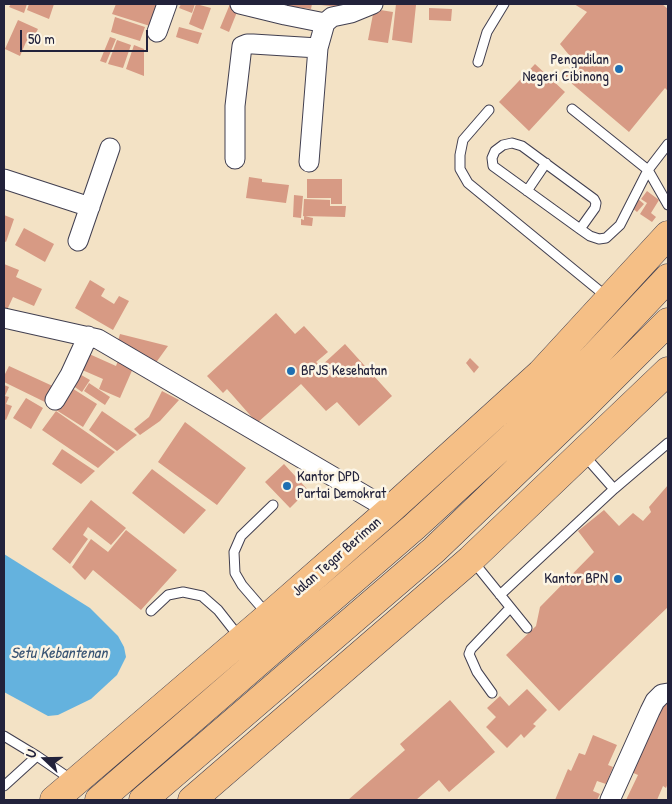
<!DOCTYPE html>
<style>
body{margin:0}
#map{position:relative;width:672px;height:804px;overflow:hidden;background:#f3e2c5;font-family:"Patrick Hand",sans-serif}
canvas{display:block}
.frame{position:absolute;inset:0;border:5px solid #22223b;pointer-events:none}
.north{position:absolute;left:20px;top:734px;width:50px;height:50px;-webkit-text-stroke:4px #fcf5e5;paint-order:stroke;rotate:291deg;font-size:14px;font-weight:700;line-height:20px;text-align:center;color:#22223b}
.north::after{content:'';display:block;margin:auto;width:18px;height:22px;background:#22223b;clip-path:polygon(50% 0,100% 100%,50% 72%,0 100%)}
.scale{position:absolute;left:20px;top:30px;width:128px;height:22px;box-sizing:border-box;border:2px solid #22223b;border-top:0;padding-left:6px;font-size:15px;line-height:18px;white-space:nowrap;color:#22223b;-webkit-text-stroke:4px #fcf5e5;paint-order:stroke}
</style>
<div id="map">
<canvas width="672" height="804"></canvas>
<div class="frame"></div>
<div class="north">U</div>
<div class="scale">50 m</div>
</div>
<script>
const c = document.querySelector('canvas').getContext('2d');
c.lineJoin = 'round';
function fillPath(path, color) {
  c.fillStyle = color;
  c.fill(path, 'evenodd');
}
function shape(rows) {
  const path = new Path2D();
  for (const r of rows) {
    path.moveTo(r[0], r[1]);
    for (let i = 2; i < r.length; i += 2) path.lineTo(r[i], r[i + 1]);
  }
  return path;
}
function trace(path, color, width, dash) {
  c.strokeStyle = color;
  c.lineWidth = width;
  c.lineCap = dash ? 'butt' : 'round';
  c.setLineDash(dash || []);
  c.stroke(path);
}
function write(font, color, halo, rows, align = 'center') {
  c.font = font + ' "Patrick Hand",sans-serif';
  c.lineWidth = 5;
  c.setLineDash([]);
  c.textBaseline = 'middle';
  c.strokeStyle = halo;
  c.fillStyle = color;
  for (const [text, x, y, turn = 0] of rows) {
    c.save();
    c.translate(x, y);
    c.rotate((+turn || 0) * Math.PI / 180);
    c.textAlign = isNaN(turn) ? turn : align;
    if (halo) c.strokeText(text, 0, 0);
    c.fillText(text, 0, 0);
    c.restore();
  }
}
fillPath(shape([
 [4,554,90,608,118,636,124,647,126,657,117,675,91,699,58,715,48,716,4,692]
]), '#64b2de');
fillPath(shape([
 [11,4,27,4,24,13,9,7],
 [29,4,54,4,49,19,27,10],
 [116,4,158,4,150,26,112,14],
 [181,4,195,4,192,13,179,8],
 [196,4,211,8,203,30,189,24],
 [230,4,239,7,229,32,220,28],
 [288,4,312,4,311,9,288,6],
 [321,4,348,4,348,8,321,5],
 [396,4,416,5,412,43,392,40],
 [574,4,662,4,668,9,668,91,665,88,629,132,564,77,574,61,560,44,587,12],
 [429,8,452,9,451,21,429,20],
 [374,9,393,12,388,43,368,40],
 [115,17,145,27,140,41,111,32],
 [18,20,38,29,30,44,26,42,20,56,5,49],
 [179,27,202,33,198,44,176,37],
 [110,37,116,39,106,63,100,61],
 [117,40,131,45,123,68,108,64],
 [134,45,144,49,144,76,126,69],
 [535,64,565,92,529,131,499,102],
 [249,177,262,179,262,182,289,185,286,203,246,198],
 [307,179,342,179,342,204,331,204,331,198,307,198],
 [647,191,659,200,651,213,656,217,652,222,640,214,647,203,641,199],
 [294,195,303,196,301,218,293,217],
 [637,198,644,204,637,212,631,207],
 [304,199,330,200,330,206,346,206,345,217,303,216],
 [4,215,14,219,6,242,4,241],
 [304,216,313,218,312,226,301,225,301,219,304,220],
 [24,228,54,244,45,262,15,245],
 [4,264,19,270,16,277,42,289,34,306,13,297,7,310,4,309],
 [90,280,105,289,101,296,114,304,119,296,129,301,113,330,75,308],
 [276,313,295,334,304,326,328,352,316,362,321,366,345,344,392,396,359,426,337,402,326,411,301,384,257,423,227,389,223,393,207,376],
 [120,334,168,346,155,364,117,344],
 [87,353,116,366,119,358,134,366,120,398,99,389,103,379,80,369],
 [470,358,479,367,474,373,466,363],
 [9,366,57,388,49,404,4,382,4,376],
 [76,372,90,380,82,392,69,383],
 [89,383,110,397,105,405,84,391],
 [4,385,9,387,5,396,9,397,6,404,12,406,6,420,4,419],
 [67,385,97,404,83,427,53,408],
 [162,391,179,400,160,421,140,435,134,429,149,417],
 [26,398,43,408,31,429,13,418],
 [56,411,115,452,98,468,42,430],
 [102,411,137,435,117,451,89,430],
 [185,422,246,468,217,505,158,462],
 [62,449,95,471,81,484,52,464],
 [284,464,308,490,290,508,265,482],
 [152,469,206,510,184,534,132,493],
 [668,485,668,607,559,711,506,655,536,626,540,607,594,552,578,531,604,510,619,526,633,513,643,521,651,512,649,507],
 [91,500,126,528,111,545,88,527,83,535,88,539,70,564,52,549],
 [126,530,177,570,141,610,93,570,85,580,72,567,91,539,108,552],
 [527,689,547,710,533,724,536,726,524,738,521,734,507,748,486,727,496,717,487,708,500,696,509,706],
 [662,699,668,702,668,783,666,788,663,786,657,800,626,800,638,775,629,771],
 [450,700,495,752,449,792,439,780,416,800,348,800,405,750,400,744],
 [593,735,617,745,608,765,613,767,606,784,597,781,593,791,600,794,597,800,555,800,568,769,571,771,579,753,585,755]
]), '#d79a84');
const service = shape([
 [478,62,487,32,504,4],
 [572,109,648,170,668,144],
 [489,110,463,140,460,155,460,169,468,183,607,297],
 [648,170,668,205],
 [527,191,546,163],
 [580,229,595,208,596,203,594,199,522,146,512,143,503,145,495,151,492,158,493,166,580,229,590,236,599,239,606,238,620,225,648,170],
 [584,455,614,489],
 [472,560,527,628],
 [500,595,614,489,668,443],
 [151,611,168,595,183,592,202,596,218,610,240,638],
 [267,614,242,585,235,573,234,552,241,536,273,505],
 [492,693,477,672,469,654,471,649,510,608],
 [4,736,37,756],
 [4,786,37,756,72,780]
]);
const minor = shape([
 [240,4,285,15,325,23,332,17,351,13,373,4],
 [157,32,167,4],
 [235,159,235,106,242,46,247,44,253,44,318,48],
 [309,162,318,48,325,23],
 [4,179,90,207],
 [78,241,110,148],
 [4,318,98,339,390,510],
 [55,400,70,375,88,336],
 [610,800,650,711,655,701,662,694,668,693]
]);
const primary = shape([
 [54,800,269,616,390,510,541,373,668,235],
 [99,800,414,527,560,393,668,278],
 [143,800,434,550,582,408,668,322],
 [192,800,471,559,668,371]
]);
trace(service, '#413f50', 11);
trace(minor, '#413f50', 21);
trace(primary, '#413f50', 29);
trace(service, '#fff', 9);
trace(minor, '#fff', 19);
trace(primary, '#f5bf86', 28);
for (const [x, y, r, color] of [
 [619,69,5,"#1f6fb2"],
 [291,371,5,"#1f6fb2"],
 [287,486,5,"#1f6fb2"],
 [618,579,5,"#1f6fb2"]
]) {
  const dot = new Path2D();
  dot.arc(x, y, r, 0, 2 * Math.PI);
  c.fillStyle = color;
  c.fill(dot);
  trace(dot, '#fcf5e5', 2);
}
write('15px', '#22223b', '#fcf5e5', [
 ["Pengadilan",609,60],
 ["Negeri Cibinong",609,77],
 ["BPJS Kesehatan",301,371,"left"],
 ["Kantor DPD",297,477,"left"],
 ["Partai Demokrat",297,494,"left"],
 ["Kantor BPN",608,579]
], 'right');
write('15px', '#22223b', '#fcf5e5', [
 ["Jalan Tegar Beriman",337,557,-41]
]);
write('italic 16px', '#395474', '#fcf5e5', [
 ["Setu Kebantenan",59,654]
]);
</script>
